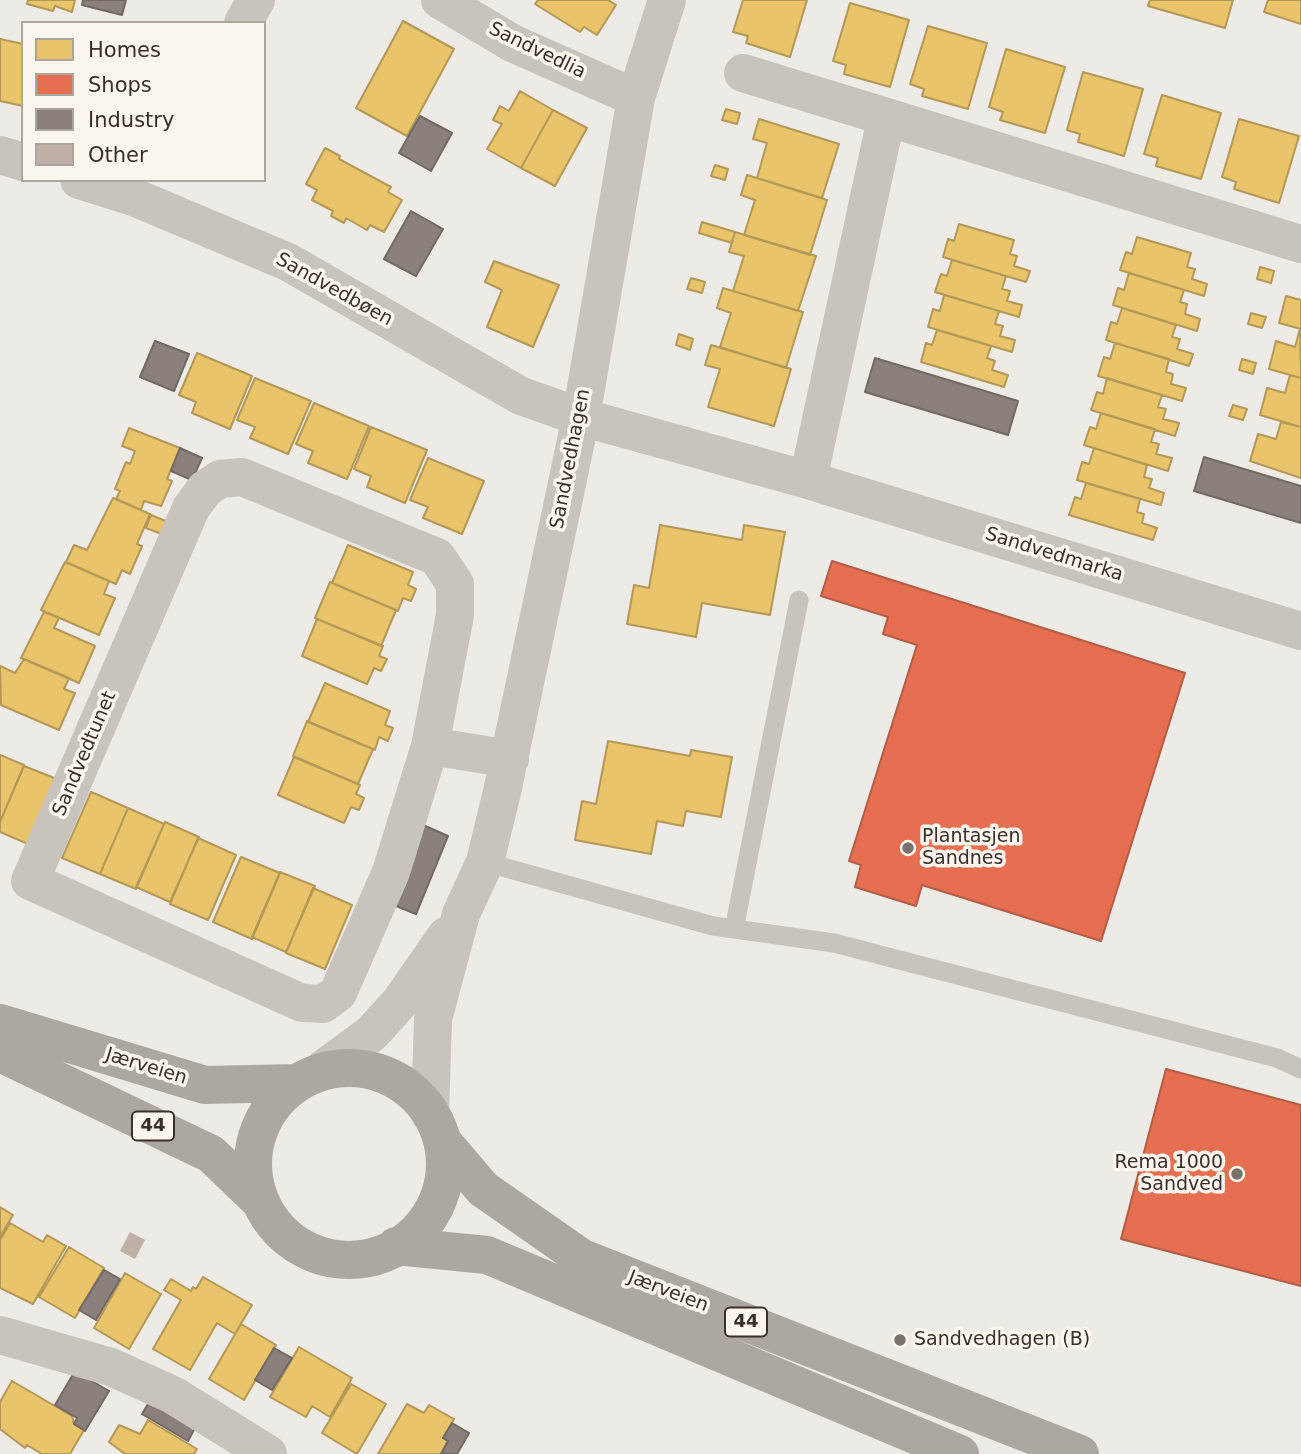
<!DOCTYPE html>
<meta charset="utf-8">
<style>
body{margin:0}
#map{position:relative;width:1301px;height:1454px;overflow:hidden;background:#eeeae5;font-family:"DejaVu Sans",sans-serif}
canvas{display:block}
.legend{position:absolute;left:21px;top:21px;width:245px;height:161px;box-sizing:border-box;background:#faf5ed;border:2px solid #ada69f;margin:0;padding:9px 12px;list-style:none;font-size:21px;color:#39302b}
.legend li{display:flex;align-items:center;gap:14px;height:35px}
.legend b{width:35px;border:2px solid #ada69f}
</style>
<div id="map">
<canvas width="1301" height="1454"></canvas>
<ul class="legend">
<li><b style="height:19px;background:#e9c46a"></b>Homes</li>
<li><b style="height:19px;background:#e76f51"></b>Shops</li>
<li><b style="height:19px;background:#8a817c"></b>Industry</li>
<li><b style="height:19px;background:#c1b0a7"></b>Other</li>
</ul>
</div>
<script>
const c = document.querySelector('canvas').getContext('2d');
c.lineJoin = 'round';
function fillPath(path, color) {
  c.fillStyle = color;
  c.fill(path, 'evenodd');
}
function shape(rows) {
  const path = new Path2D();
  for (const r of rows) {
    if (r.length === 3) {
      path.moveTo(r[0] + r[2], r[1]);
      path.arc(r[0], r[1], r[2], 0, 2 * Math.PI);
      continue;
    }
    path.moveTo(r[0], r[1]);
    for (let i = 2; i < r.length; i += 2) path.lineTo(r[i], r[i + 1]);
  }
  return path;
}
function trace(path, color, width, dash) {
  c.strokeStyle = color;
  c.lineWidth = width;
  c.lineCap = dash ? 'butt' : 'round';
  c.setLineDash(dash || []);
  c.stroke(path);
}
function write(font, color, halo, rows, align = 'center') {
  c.font = font + ' "DejaVu Sans",sans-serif';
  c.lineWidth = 7;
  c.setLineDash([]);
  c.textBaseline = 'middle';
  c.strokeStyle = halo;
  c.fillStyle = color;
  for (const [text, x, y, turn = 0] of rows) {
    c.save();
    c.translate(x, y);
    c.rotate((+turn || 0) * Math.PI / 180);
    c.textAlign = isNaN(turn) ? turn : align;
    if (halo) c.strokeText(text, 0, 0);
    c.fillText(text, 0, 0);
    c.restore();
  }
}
const homes = shape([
 [28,0,75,0,72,12,55,6,53,11,27,4,28,0],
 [538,0,608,0,616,5,597,35,584,27,580,32,535,4,538,0],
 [743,0,807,0,790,57,746,43,748,36,733,32,743,0],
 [1150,0,1233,0,1225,28,1148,6,1150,0],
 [1268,0,1301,0,1301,24,1264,12,1268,0],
 [850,3,909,20,890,87,844,74,846,65,833,61,850,3],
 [403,21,454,49,407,136,356,108,403,21],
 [928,26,987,43,968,109,922,96,924,89,910,84,928,26],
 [0,39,23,44,23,106,0,101,0,39],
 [1006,49,1065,67,1045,133,1000,120,1003,112,989,107,1006,49],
 [1083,72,1143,89,1124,156,1078,142,1080,134,1067,130,1083,72],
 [520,91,553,110,521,168,487,149,502,124,493,120,500,106,509,111,520,91],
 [1162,95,1221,113,1201,179,1156,166,1158,158,1144,154,1162,95],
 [726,109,740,113,737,124,722,120,726,109],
 [553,110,587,128,555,186,521,168,553,110],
 [759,119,839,144,822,198,757,178,767,143,753,139,759,119],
 [1239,119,1299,136,1279,203,1234,189,1236,182,1222,177,1239,119],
 [325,148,340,156,339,159,391,187,388,192,402,200,384,232,370,225,367,230,346,218,344,223,331,216,333,211,312,200,317,190,306,184,325,148],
 [715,165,728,169,725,180,711,176,715,165],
 [747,175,827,200,810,255,744,235,755,200,741,195,747,175],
 [702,222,735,232,732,243,699,233,702,222],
 [959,224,1014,240,1010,254,1017,256,1014,266,1030,271,1026,282,943,257,948,239,954,241,959,224],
 [735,232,816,256,798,311,733,291,744,256,729,252,735,232],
 [1137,237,1191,253,1187,267,1195,269,1192,279,1207,284,1204,296,1120,270,1126,252,1132,254,1137,237],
 [952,260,1006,276,1002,289,1010,291,1007,301,1022,305,1019,317,935,292,941,274,947,276,952,260],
 [494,261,559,285,533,347,487,327,502,290,485,282,494,261],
 [1260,267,1274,271,1271,283,1257,279,1260,267],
 [1129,273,1184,290,1180,302,1187,304,1185,314,1200,319,1197,331,1113,305,1118,288,1124,290,1129,273],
 [691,278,705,282,702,293,687,289,691,278],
 [723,288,803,312,786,368,720,347,731,313,717,308,723,288],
 [944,295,999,311,995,324,1003,326,1000,336,1015,340,1012,352,928,327,933,309,940,311,944,295],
 [1286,296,1301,300,1301,329,1279,323,1286,296],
 [1122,308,1176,325,1172,337,1180,339,1177,349,1193,354,1189,366,1106,340,1111,322,1117,324,1122,308],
 [1251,313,1266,317,1262,328,1248,324,1251,313],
 [1300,329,1301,378,1269,369,1276,341,1295,347,1300,329],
 [937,330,991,346,987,358,995,361,992,370,1008,375,1004,387,921,362,926,343,932,345,937,330],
 [679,334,693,339,690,350,676,345,679,334],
 [1115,343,1169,359,1166,372,1173,374,1171,384,1186,388,1182,401,1098,376,1104,357,1110,359,1115,343],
 [711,345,791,369,774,426,708,407,720,369,705,365,711,345],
 [197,353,252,376,230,429,192,413,196,402,179,395,197,353],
 [1242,359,1256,363,1253,374,1239,370,1242,359],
 [1290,375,1301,378,1301,427,1260,415,1267,388,1285,393,1290,375],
 [255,378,311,401,288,454,250,438,255,427,237,420,255,378],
 [1107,378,1162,395,1158,407,1166,409,1163,419,1179,423,1175,436,1091,410,1097,392,1103,394,1107,378],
 [314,403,369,426,347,479,308,463,313,451,296,444,314,403],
 [1233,405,1247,409,1243,420,1229,416,1233,405],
 [1101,413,1155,429,1151,442,1159,444,1156,454,1172,458,1168,471,1084,445,1090,427,1096,429,1101,413],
 [1281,422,1301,427,1301,478,1250,461,1258,434,1276,439,1281,422],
 [371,427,427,450,405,503,367,487,371,476,354,469,371,427],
 [129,428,180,448,167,479,172,481,161,506,144,501,141,510,116,499,120,491,115,489,126,462,130,464,135,451,122,446,129,428],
 [1094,448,1147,465,1144,477,1152,479,1149,488,1164,493,1161,505,1077,480,1082,462,1089,464,1094,448],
 [428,458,484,481,462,534,423,518,428,507,410,500,428,458],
 [1086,483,1140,499,1137,512,1144,514,1142,523,1157,528,1153,540,1069,515,1075,497,1081,499,1086,483],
 [113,498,150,514,137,544,142,546,130,574,122,570,116,584,66,562,74,545,87,550,113,498],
 [151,515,173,524,167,536,146,528,151,515],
 [660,525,742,540,744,525,785,532,770,615,702,603,696,637,627,624,634,585,649,588,660,525],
 [348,545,413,572,408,585,416,589,411,601,403,598,398,611,332,583,348,545],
 [65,562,109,581,104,594,115,598,99,635,41,610,65,562],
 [330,582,396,610,381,646,315,618,330,582],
 [44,612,59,618,54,628,95,646,79,683,21,658,44,612],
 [317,619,383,646,379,656,387,659,381,671,374,668,367,684,302,656,317,619],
 [24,659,69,678,64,689,75,693,59,730,1,705,0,666,15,673,24,659],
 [325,683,390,711,385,725,393,728,388,741,379,737,375,750,308,722,325,683],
 [307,721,373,749,358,784,293,756,307,721],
 [608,741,690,756,691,750,732,757,721,817,686,811,683,826,657,821,651,854,575,840,582,801,596,804,608,741],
 [0,755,24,765,0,822,0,755],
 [294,757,360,785,356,794,364,798,359,810,351,807,344,823,278,795,294,757],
 [24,766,62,781,35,847,0,832,0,822,24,766],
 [91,792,128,808,100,874,62,858,91,792],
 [128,808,164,824,136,889,100,874,128,808],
 [165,822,199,837,170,902,136,887,165,822],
 [198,838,236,855,208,920,170,904,198,838],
 [241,857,280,873,252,939,213,922,241,857],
 [280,872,315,886,286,952,252,937,280,872],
 [313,888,352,905,325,969,286,953,313,888],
 [0,1207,13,1215,0,1237,0,1207],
 [10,1223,43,1242,47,1235,66,1246,33,1304,0,1288,0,1240,10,1223],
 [69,1247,104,1268,75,1318,39,1297,69,1247],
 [125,1273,161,1294,129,1349,94,1328,125,1273],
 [203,1277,252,1305,235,1334,217,1323,190,1370,153,1349,181,1300,164,1290,171,1279,191,1291,193,1287,196,1289,203,1277],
 [241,1324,276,1345,244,1400,209,1379,241,1324],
 [299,1347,352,1378,330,1417,312,1406,306,1417,270,1397,299,1347],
 [12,1381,72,1416,74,1424,84,1430,70,1454,42,1454,27,1445,25,1448,0,1429,0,1402,12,1381],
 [351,1384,386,1404,357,1454,322,1433,351,1384],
 [407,1404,424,1413,429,1405,454,1419,443,1438,448,1441,441,1454,378,1454,407,1404],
 [148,1420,197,1449,194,1454,125,1454,109,1442,119,1425,140,1434,148,1420]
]);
fillPath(homes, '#e9c46a');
trace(homes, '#b49857', 2);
const shops = shape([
 [832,561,1185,673,1101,941,922,885,916,906,855,887,861,865,849,861,917,645,883,634,888,617,821,596,832,561],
 [1166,1069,1301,1105,1301,1286,1121,1239,1166,1069]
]);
fillPath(shops, '#e76f51');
trace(shops, '#b35c46', 2);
const industry = shape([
 [83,0,126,0,122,15,82,5,83,0],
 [420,116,452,133,431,171,399,153,420,116],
 [411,211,443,229,416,276,384,259,411,211],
 [155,341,189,354,174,391,140,377,155,341],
 [875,358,1018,401,1008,435,865,392,875,358],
 [180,448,202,458,192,480,171,471,180,448],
 [1204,457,1301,486,1301,523,1194,491,1204,457],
 [423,825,448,836,416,914,391,904,423,825],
 [104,1270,120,1279,96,1320,79,1310,104,1270],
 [274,1348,292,1358,272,1390,255,1380,274,1348],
 [75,1371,109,1391,85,1431,74,1424,77,1418,55,1405,75,1371],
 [151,1399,196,1426,188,1441,142,1414,151,1399],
 [452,1423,469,1433,457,1454,441,1454,448,1441,443,1438,452,1423]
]);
fillPath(industry, '#8a817c');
trace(industry, '#726964', 2);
fillPath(shape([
 [130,1232,145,1240,135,1259,120,1251]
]), '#c1b0a7');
trace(shape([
 [485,862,713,926,834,943,1277,1058,1301,1069],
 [734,929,799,600]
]), '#c8c3bd', 19);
trace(shape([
 [440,0,512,43,636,98],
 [243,23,256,0],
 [743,73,1301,244],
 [0,155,23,162],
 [79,180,136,198,288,262,521,396,581,417,808,480,1301,631],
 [808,480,886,119],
 [430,746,455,615,455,584,437,557,242,477,220,479,205,489,191,508,30,881,302,1003,323,1004,338,993,391,872,430,746,510,759],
 [323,1069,372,1033,400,1002,446,936],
 [430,1114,433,1019,461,914,485,862,502,792,581,417,636,98,667,0],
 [0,1335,111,1367,173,1395,268,1454]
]), '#c8c3bd', 38);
trace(shape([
 [0,1023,205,1085,296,1083],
 [0,1053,211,1154,260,1201],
 [349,1164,96],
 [443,1142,483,1189,582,1258,1080,1454],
 [396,1246,487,1255,960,1454]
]), '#ada7a2', 38);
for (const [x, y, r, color] of [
 [908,848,7,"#78716c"],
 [1237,1174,7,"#78716c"],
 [900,1340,7,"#78716c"]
]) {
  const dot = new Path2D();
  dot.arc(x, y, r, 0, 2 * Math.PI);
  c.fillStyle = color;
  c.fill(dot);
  trace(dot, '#faf5ed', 2.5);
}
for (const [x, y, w] of [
 [153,1126,42],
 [746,1322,42]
]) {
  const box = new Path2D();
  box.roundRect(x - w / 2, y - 14.5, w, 29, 5);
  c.fillStyle = '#faf5ed';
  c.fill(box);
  trace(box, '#39302b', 2);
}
write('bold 18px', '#39302b', null, [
 ["44",153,1126],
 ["44",746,1322]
]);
write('19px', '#39302b', '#faf5ed', [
 ["Sandvedlia",537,51,26],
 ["Sandvedbøen",334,290,29],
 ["Sandvedhagen",571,459,-79],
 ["Sandvedmarka",1054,555,17],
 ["Sandvedtunet",85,754,-67],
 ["Jærveien",146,1067,17],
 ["Jærveien",668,1292,21]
]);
write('19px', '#39302b', '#faf5ed', [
 ["Plantasjen",922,837],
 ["Sandnes",922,859],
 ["Rema 1000",1223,1163,"right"],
 ["Sandved",1223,1185,"right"],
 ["Sandvedhagen (B)",914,1340]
], 'left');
</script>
